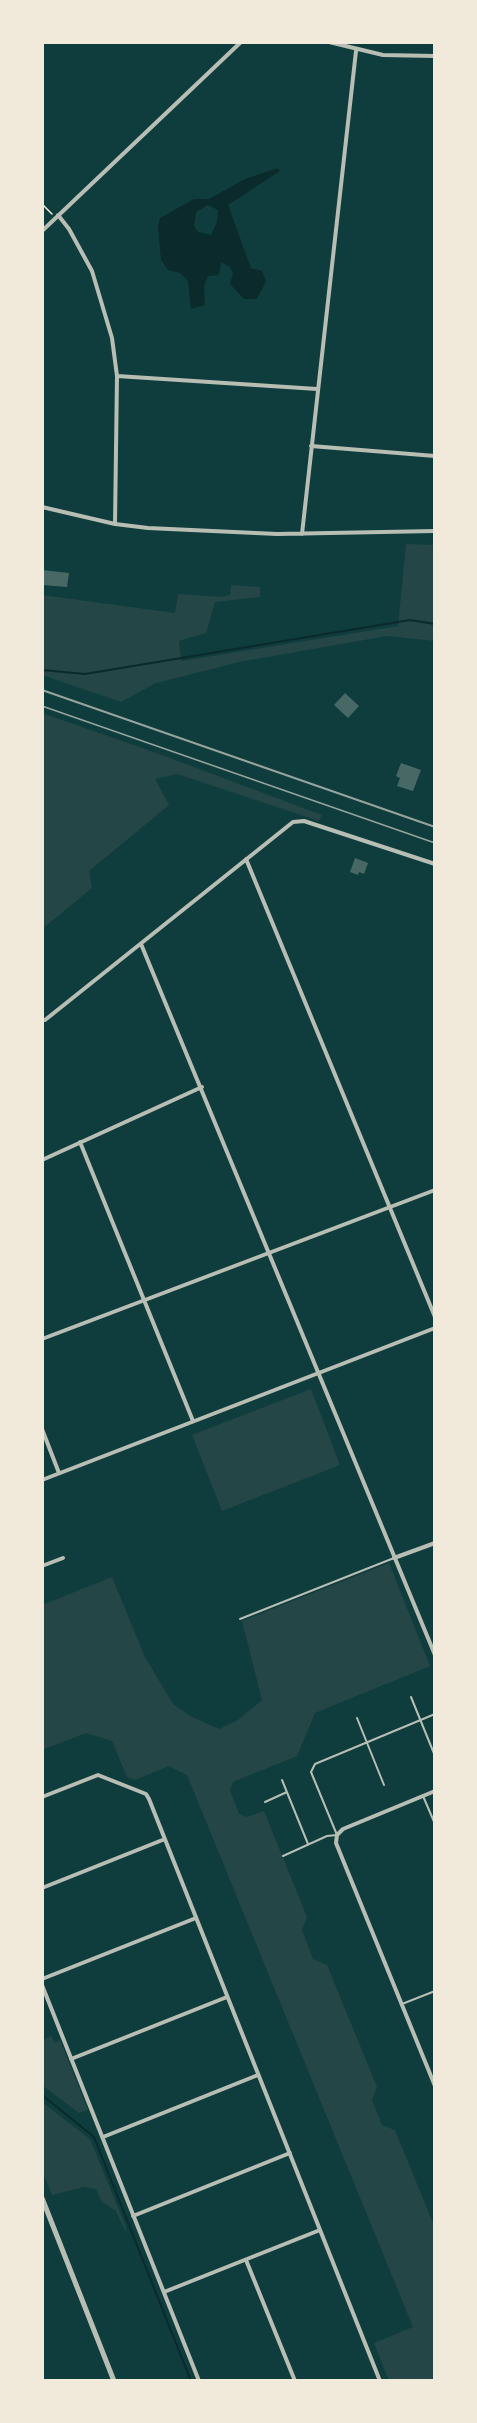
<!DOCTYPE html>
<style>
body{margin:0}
#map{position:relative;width:477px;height:2423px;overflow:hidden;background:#0f3d3e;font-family:"Open Sans",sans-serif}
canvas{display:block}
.frame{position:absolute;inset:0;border:44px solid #f1e9da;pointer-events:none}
</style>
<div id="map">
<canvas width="477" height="2423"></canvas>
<div class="frame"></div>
</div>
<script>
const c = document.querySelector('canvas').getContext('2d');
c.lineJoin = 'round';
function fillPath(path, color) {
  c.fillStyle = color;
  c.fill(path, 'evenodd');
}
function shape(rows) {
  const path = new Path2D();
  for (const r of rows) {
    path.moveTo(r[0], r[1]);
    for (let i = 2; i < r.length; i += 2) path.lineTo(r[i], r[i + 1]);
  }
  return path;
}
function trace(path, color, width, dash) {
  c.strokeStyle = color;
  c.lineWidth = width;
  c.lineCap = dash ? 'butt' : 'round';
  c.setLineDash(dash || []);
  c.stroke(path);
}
fillPath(shape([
 [406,544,435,545,435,641,387,636,239,662,156,683,121,702,42,675,42,595,175,613,178,594,221,597,230,595,231,585,260,587,260,597,215,602,206,633,179,641,181,661,398,626],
 [42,713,162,755,322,815,319,821,177,774,155,779,169,805,89,871,92,888,42,929],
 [311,1389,340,1465,222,1511,192,1435],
 [389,1563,430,1666,315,1713,297,1756,233,1782,230,1790,239,1814,247,1817,264,1811,307,1917,302,1930,313,1959,327,1965,377,2087,372,2100,382,2125,395,2130,435,2228,435,2381,389,2381,374,2343,413,2327,187,1775,169,1766,135,1780,127,1777,112,1741,86,1733,42,1750,42,1605,112,1577,145,1657,173,1704,192,1717,219,1729,238,1720,262,1700,242,1621],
 [51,2036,55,2043,60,2040,88,2110,79,2113,42,2085,42,2040],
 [42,2102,90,2139,126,2227,126,2232,116,2211,102,2202,96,2189,84,2187,52,2195,42,2170]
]), '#244646');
fillPath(shape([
 [278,168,280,171,228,205,251,268,262,271,266,281,257,299,244,299,230,284,233,273,230,267,221,262,219,275,208,276,204,286,205,305,191,309,188,281,180,273,168,270,161,260,158,226,160,218,194,199,209,199,245,179],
 [208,205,218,210,217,222,211,235,198,232,194,226,196,212]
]), '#0a2a2b');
trace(shape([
 [42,670,85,674,410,620,435,624],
 [42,2095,94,2137,191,2381]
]), '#0a2a2b', 2);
fillPath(shape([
 [42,570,69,573,67,587,42,585],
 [345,693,359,706,348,718,334,705],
 [401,763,421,770,413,791,397,786,400,778,396,776],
 [355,858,368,863,364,874,359,872,358,875,350,872]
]), '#486865');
trace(shape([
 [42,204,52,214]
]), '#f1e9da', 1.5);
trace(shape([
 [240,1619,394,1558],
 [411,1697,435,1756],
 [357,1718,384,1785],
 [282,1780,308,1844],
 [423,1796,435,1824],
 [265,1802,287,1792],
 [283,1856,327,1836,337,1835,311,1772,315,1764,435,1714],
 [402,2004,435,1991]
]), '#b8beb3', 2);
trace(shape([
 [329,42,383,55,435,56],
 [42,43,44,42],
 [58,215,69,229,92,271,112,338,117,376,115,524],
 [42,231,241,42],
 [117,376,317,389],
 [311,446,435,456],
 [42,507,115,524,148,528,277,534,435,531],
 [302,534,356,51],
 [246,859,435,1317],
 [141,944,435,1655],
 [45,1020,293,822,304,821,435,864],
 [80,1142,193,1421],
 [42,1160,202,1087],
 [42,1339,435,1190],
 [42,1429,59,1473],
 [42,1480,435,1328],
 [394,1558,435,1543],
 [42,1566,63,1558],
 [435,1791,343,1829,337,1835,336,1843,435,2086],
 [42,1797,98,1775,146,1794,149,1799,380,2381],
 [42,1888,165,1839],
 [42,1979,196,1918],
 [42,1985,199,2381],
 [71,2059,227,1997],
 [103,2137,258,2075],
 [133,2216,290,2153],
 [246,2260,295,2381],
 [164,2292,320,2230]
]), '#b8beb3', 4);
trace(shape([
 [42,2198,114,2381]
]), '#b8beb3', 5);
trace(shape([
 [42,706,435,843]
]), '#97a49c', 1.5);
trace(shape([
 [42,690,435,827]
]), '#97a49c', 2);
</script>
